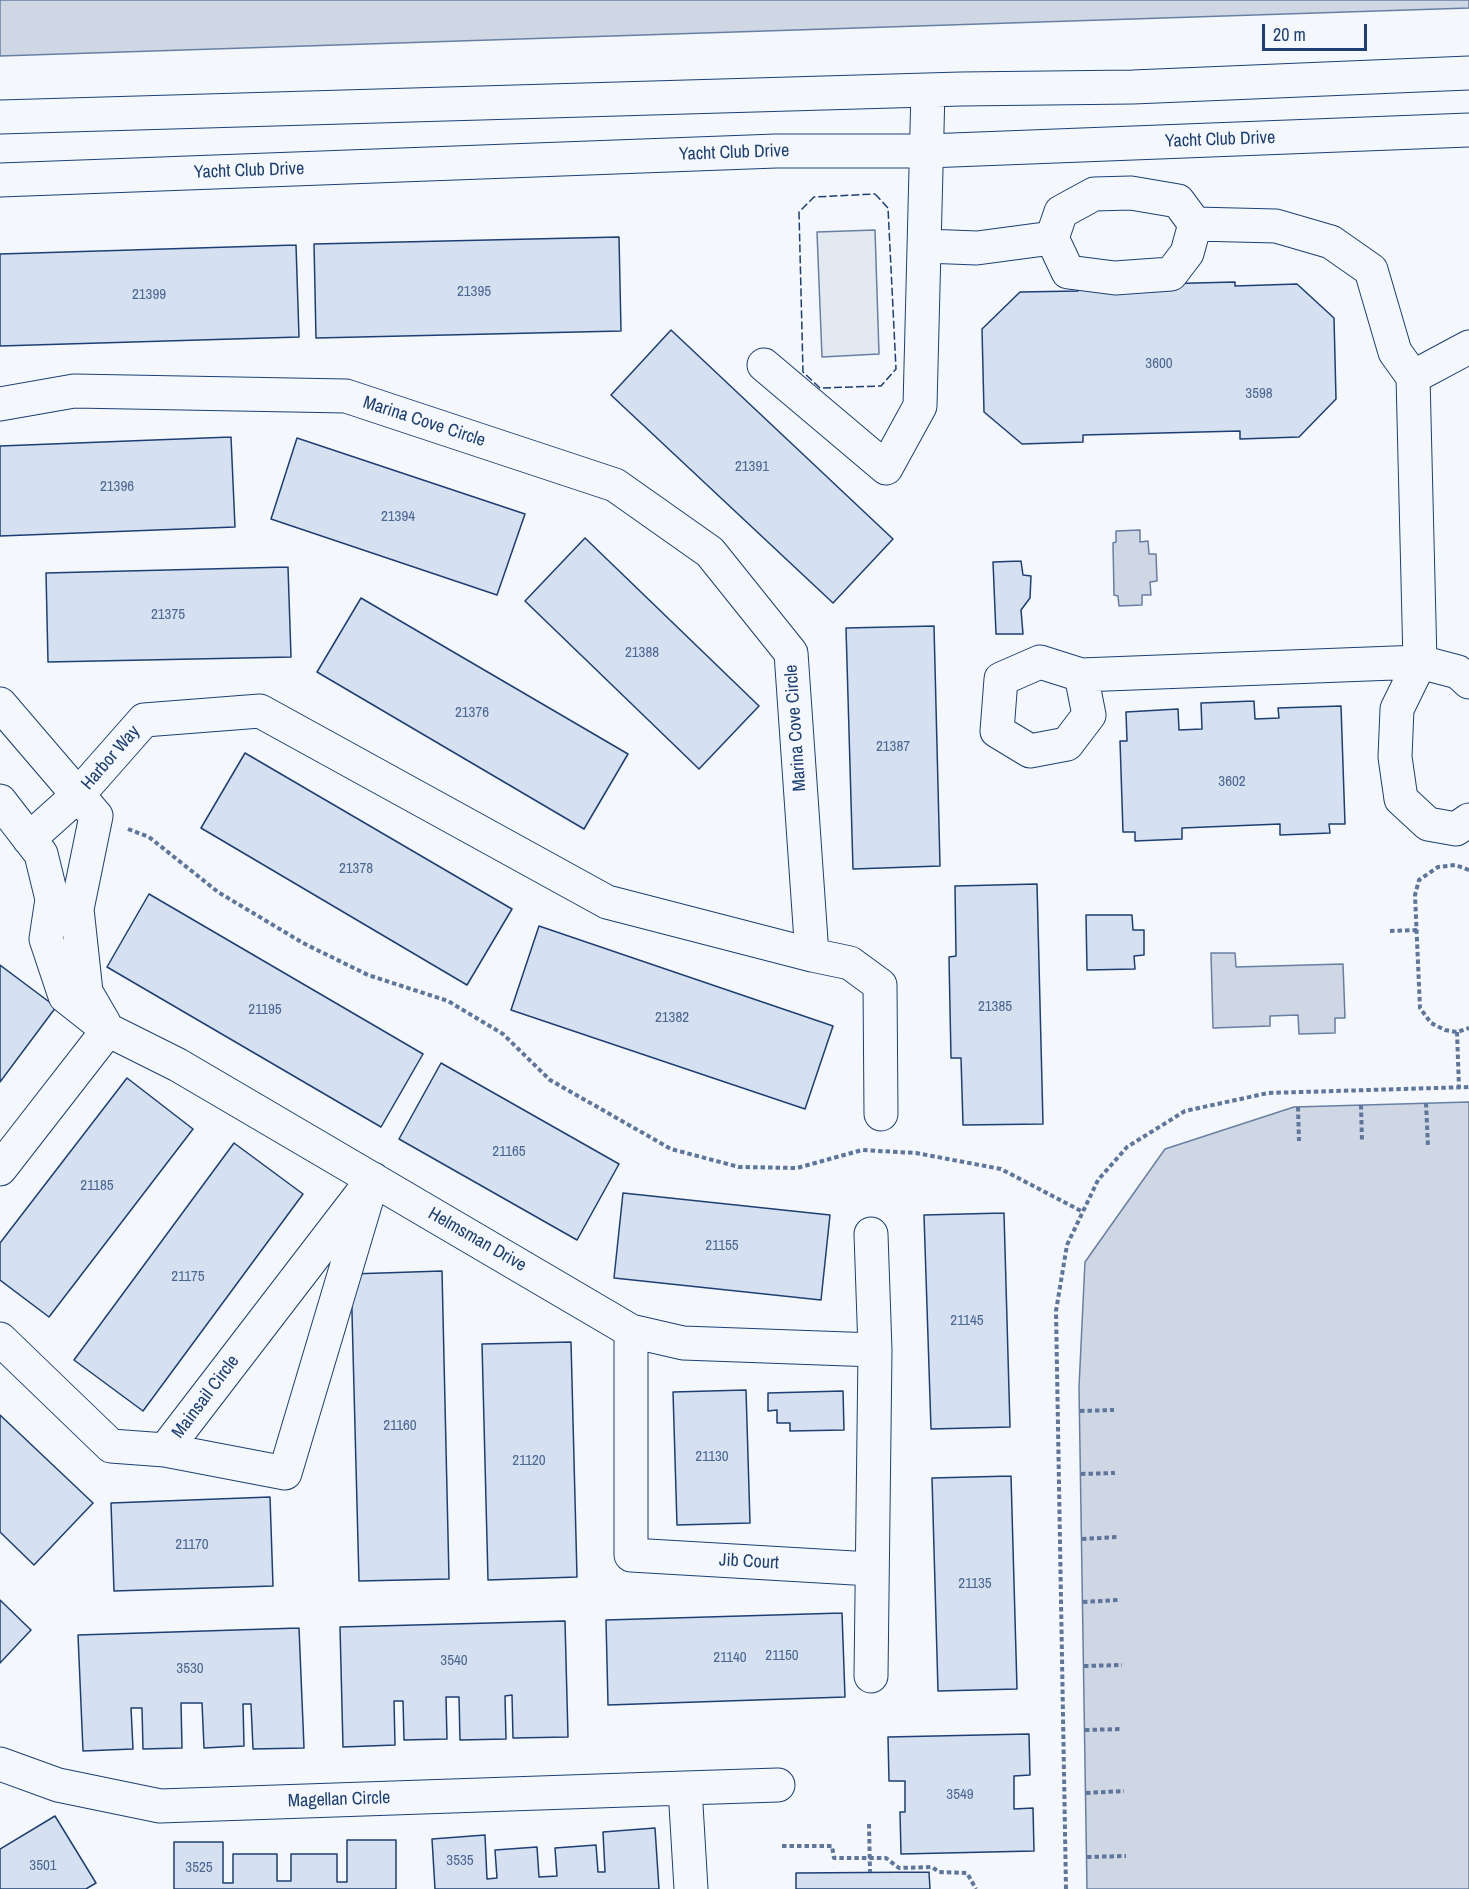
<!DOCTYPE html>
<style>
body{margin:0}
#map{position:relative;width:1469px;height:1889px;overflow:hidden;background:#f4f7fb;font-family:"Archivo Narrow",sans-serif}
canvas{display:block}
.scale{position:absolute;left:1262px;top:24px;width:105px;height:27px;box-sizing:border-box;border:3px solid #1d3f73;border-top:0;padding-left:8px;font-size:18px;line-height:21px;white-space:nowrap;color:#1d3f73;-webkit-text-stroke:4px #f4f7fb;paint-order:stroke}
</style>
<div id="map">
<canvas width="1469" height="1889"></canvas>
<div class="scale">20 m</div>
</div>
<script>
const c = document.querySelector('canvas').getContext('2d');
c.lineJoin = 'round';
function fillPath(path, color) {
  c.fillStyle = color;
  c.fill(path, 'evenodd');
}
function shape(rows) {
  const path = new Path2D();
  for (const r of rows) {
    path.moveTo(r[0], r[1]);
    for (let i = 2; i < r.length; i += 2) path.lineTo(r[i], r[i + 1]);
  }
  return path;
}
function trace(path, color, width, dash) {
  c.strokeStyle = color;
  c.lineWidth = width;
  c.lineCap = dash ? 'butt' : 'round';
  c.setLineDash(dash || []);
  c.stroke(path);
}
function write(font, color, halo, rows, align = 'center') {
  c.font = font + ' "Archivo Narrow",sans-serif';
  c.lineWidth = 4.5;
  c.setLineDash([]);
  c.textBaseline = 'middle';
  c.strokeStyle = halo;
  c.fillStyle = color;
  for (const [text, x, y, turn = 0] of rows) {
    c.save();
    c.translate(x, y);
    c.rotate((+turn || 0) * Math.PI / 180);
    c.textAlign = isNaN(turn) ? turn : align;
    if (halo) c.strokeText(text, 0, 0);
    c.fillText(text, 0, 0);
    c.restore();
  }
}
const green = shape([
 [875,230,879,354,822,357,817,232,875,230]
]);
fillPath(green, '#e3e9f0');
trace(green, '#687fa3', 1.5);
const water = shape([
 [0,0,1469,0,1469,8,0,56,0,0],
 [1140,530,1140,542,1148,541,1149,554,1156,554,1157,581,1150,582,1151,595,1142,595,1142,605,1119,606,1118,596,1114,595,1113,543,1116,542,1116,531,1140,530],
 [1211,953,1235,953,1236,967,1343,964,1345,1018,1335,1018,1335,1033,1299,1034,1298,1015,1270,1016,1270,1026,1213,1028,1211,953],
 [1469,1102,1469,1889,1087,1889,1079,1387,1085,1262,1165,1149,1294,1107,1469,1102]
]);
fillPath(water, '#cfd7e4');
trace(water, '#687fa3', 1.5);
const building = shape([
 [619,237,621,331,316,338,314,244,619,237],
 [296,245,299,337,0,346,0,254,296,245],
 [1235,282,1235,286,1297,284,1334,318,1336,399,1299,437,1240,439,1240,431,1083,435,1083,442,1022,444,984,412,982,329,1020,292,1078,291,1078,286,1235,282],
 [671,330,893,539,833,603,611,395,671,330],
 [231,437,235,527,0,536,0,446,231,437],
 [297,438,525,514,497,595,271,519,297,438],
 [585,538,759,706,699,769,525,601,585,538],
 [1021,561,1023,575,1031,576,1030,598,1021,610,1023,634,996,634,993,562,1021,561],
 [288,567,291,657,48,662,46,573,288,567],
 [361,598,628,754,584,829,317,672,361,598],
 [934,626,940,866,853,869,846,628,934,626],
 [1254,701,1255,719,1279,718,1278,708,1341,706,1345,824,1329,824,1330,833,1280,835,1280,824,1182,828,1182,839,1135,841,1135,832,1123,832,1120,741,1127,741,1126,712,1178,709,1179,730,1202,729,1201,703,1254,701],
 [245,753,512,909,467,985,201,828,245,753],
 [1037,884,1043,1124,963,1125,961,1058,951,1058,949,957,956,956,955,886,1037,884],
 [149,894,423,1054,381,1127,107,967,149,894],
 [1086,915,1132,915,1133,930,1144,930,1144,955,1134,956,1135,969,1087,970,1086,915],
 [539,926,833,1026,805,1109,511,1010,539,926],
 [0,965,56,1007,0,1082,0,965],
 [441,1063,619,1164,577,1240,399,1139,441,1063],
 [127,1078,193,1129,49,1317,0,1280,0,1243,127,1078],
 [234,1143,303,1194,143,1411,74,1360,234,1143],
 [623,1193,830,1215,821,1300,614,1278,623,1193],
 [1004,1213,1010,1427,931,1429,924,1215,1004,1213],
 [442,1271,449,1579,359,1581,351,1274,442,1271],
 [571,1342,577,1577,488,1580,482,1344,571,1342],
 [746,1390,750,1523,677,1525,673,1392,746,1390],
 [843,1391,844,1430,790,1431,790,1423,777,1423,777,1410,768,1411,768,1393,843,1391],
 [0,1415,93,1503,34,1565,0,1532,0,1415],
 [1011,1476,1017,1689,938,1691,932,1478,1011,1476],
 [270,1497,273,1586,114,1591,111,1503,270,1497],
 [0,1600,31,1630,0,1663,0,1600],
 [842,1613,845,1697,608,1705,606,1620,842,1613],
 [565,1621,568,1737,513,1738,512,1695,505,1696,506,1739,460,1740,459,1697,446,1697,447,1739,404,1740,403,1701,394,1701,395,1745,343,1747,340,1627,565,1621],
 [299,1628,304,1748,253,1749,251,1704,243,1704,244,1746,204,1748,202,1703,181,1703,182,1748,143,1749,142,1708,131,1708,133,1749,83,1751,78,1635,299,1628],
 [1029,1734,1030,1775,1014,1776,1014,1809,1033,1808,1034,1851,901,1854,900,1812,905,1812,905,1781,889,1781,888,1737,1029,1734],
 [55,1816,96,1883,86,1889,0,1889,0,1849,55,1816],
 [655,1828,659,1889,435,1889,432,1839,485,1835,487,1879,497,1878,495,1850,537,1847,539,1877,557,1876,555,1848,596,1845,598,1872,605,1872,603,1832,655,1828],
 [347,1840,396,1840,396,1889,174,1889,174,1842,223,1842,223,1883,233,1883,233,1854,277,1854,277,1881,291,1881,291,1854,337,1854,337,1882,347,1882,347,1840],
 [929,1872,930,1889,796,1889,796,1873,929,1872]
]);
fillPath(building, '#d5e0f0');
trace(building, '#1d3f73', 1.5);
const minor = shape([
 [0,117,961,89,1133,87,1469,73],
 [0,180,776,151,927,151,1469,130],
 [1131,193,1178,201,1195,224,1187,253,1171,274,1115,278,1068,272,1052,238,1061,212,1094,194,1131,193],
 [1195,224,1276,226,1331,242,1371,270,1395,352,1413,377],
 [925,246,977,248,1052,238],
 [764,365,886,468,920,406,928,90],
 [0,404,74,391,346,396,615,485,710,552,791,653,812,955,607,902,260,711,144,720,77,796,29,839],
 [1081,675,1089,715,1067,744,1030,751,997,731,1001,679,1040,662,1081,675,1420,662,1413,377,1469,347],
 [1469,682,1458,672,1420,662,1397,709,1395,757,1401,799,1428,824,1456,829,1469,820],
 [0,704,96,816,77,909,86,992,104,1023],
 [0,801,41,854,52,899,46,939,65,996,108,1030,178,1065,631,1331,683,1343,875,1350],
 [812,955,850,963,880,985,881,1114],
 [0,1169,108,1030],
 [631,1331,631,1555,871,1569],
 [0,1339,111,1446,165,1450,373,1179],
 [165,1450,285,1473,367,1198],
 [871,1676,875,1350,871,1234],
 [0,1764,58,1785,160,1806,685,1788,691,1889],
 [685,1788,778,1785]
]);
trace(minor, '#1d3f73', 35);
trace(shape([
 [128,829,149,837,218,892,303,943,368,975,448,1001,503,1034,550,1080,671,1149,739,1167,797,1168,862,1150,916,1153,1001,1169,1083,1212],
 [1469,870,1455,865,1438,867,1419,880,1415,895,1420,1008,1431,1023,1445,1030,1457,1032,1469,1028],
 [1390,931,1417,930],
 [1457,1032,1459,1088],
 [1426,1103,1428,1147],
 [1361,1105,1362,1141],
 [1298,1107,1299,1141],
 [1080,1411,1114,1410],
 [1081,1474,1115,1473],
 [1082,1539,1117,1537],
 [1083,1602,1119,1600],
 [1084,1666,1122,1665],
 [1085,1730,1122,1729],
 [1086,1793,1124,1791],
 [869,1824,870,1872],
 [782,1846,832,1846,834,1858,886,1858,899,1868,932,1867,939,1872,967,1873,976,1889],
 [1087,1857,1126,1856],
 [1066,1889,1056,1311,1067,1245,1098,1180,1127,1147,1185,1111,1268,1093,1469,1087]
]), '#5e769c', 4, [4.5, 3]);
trace(minor, '#f4f7fb', 33);
trace(shape([
 [875,194,888,208,896,369,881,386,820,388,803,372,799,212,814,197,875,194]
]), '#1d3f73', 1.5, [8, 3]);
write('15px', '#4b6792', null, [
 ["21395",474,292],
 ["21399",149,295],
 ["3600",1159,364],
 ["3598",1259,394],
 ["21391",752,467],
 ["21396",117,487],
 ["21394",398,517],
 ["21375",168,615],
 ["21388",642,653],
 ["21376",472,713],
 ["21387",893,747],
 ["3602",1232,782],
 ["21378",356,869],
 ["21385",995,1007],
 ["21195",265,1010],
 ["21382",672,1018],
 ["21165",509,1152],
 ["21185",97,1186],
 ["21155",722,1246],
 ["21175",188,1277],
 ["21145",967,1321],
 ["21160",400,1426],
 ["21130",712,1457],
 ["21120",529,1461],
 ["21170",192,1545],
 ["21135",975,1584],
 ["21150",782,1656],
 ["21140",730,1658],
 ["3540",454,1661],
 ["3530",190,1669],
 ["3549",960,1795],
 ["3535",460,1861],
 ["3501",43,1866],
 ["3525",199,1868]
]);
write('18px', '#1d3f73', '#f4f7fb', [
 ["Yacht Club Drive",1220,140,-2],
 ["Yacht Club Drive",734,153,-2],
 ["Yacht Club Drive",249,171,-2],
 ["Marina Cove Circle",424,422,18],
 ["Marina Cove Circle",796,728,-94],
 ["Harbor Way",111,758,-49],
 ["Helmsman Drive",477,1240,30],
 ["Mainsail Circle",206,1397,-53],
 ["Jib Court",749,1562,3],
 ["Magellan Circle",339,1800,-2]
]);
</script>
